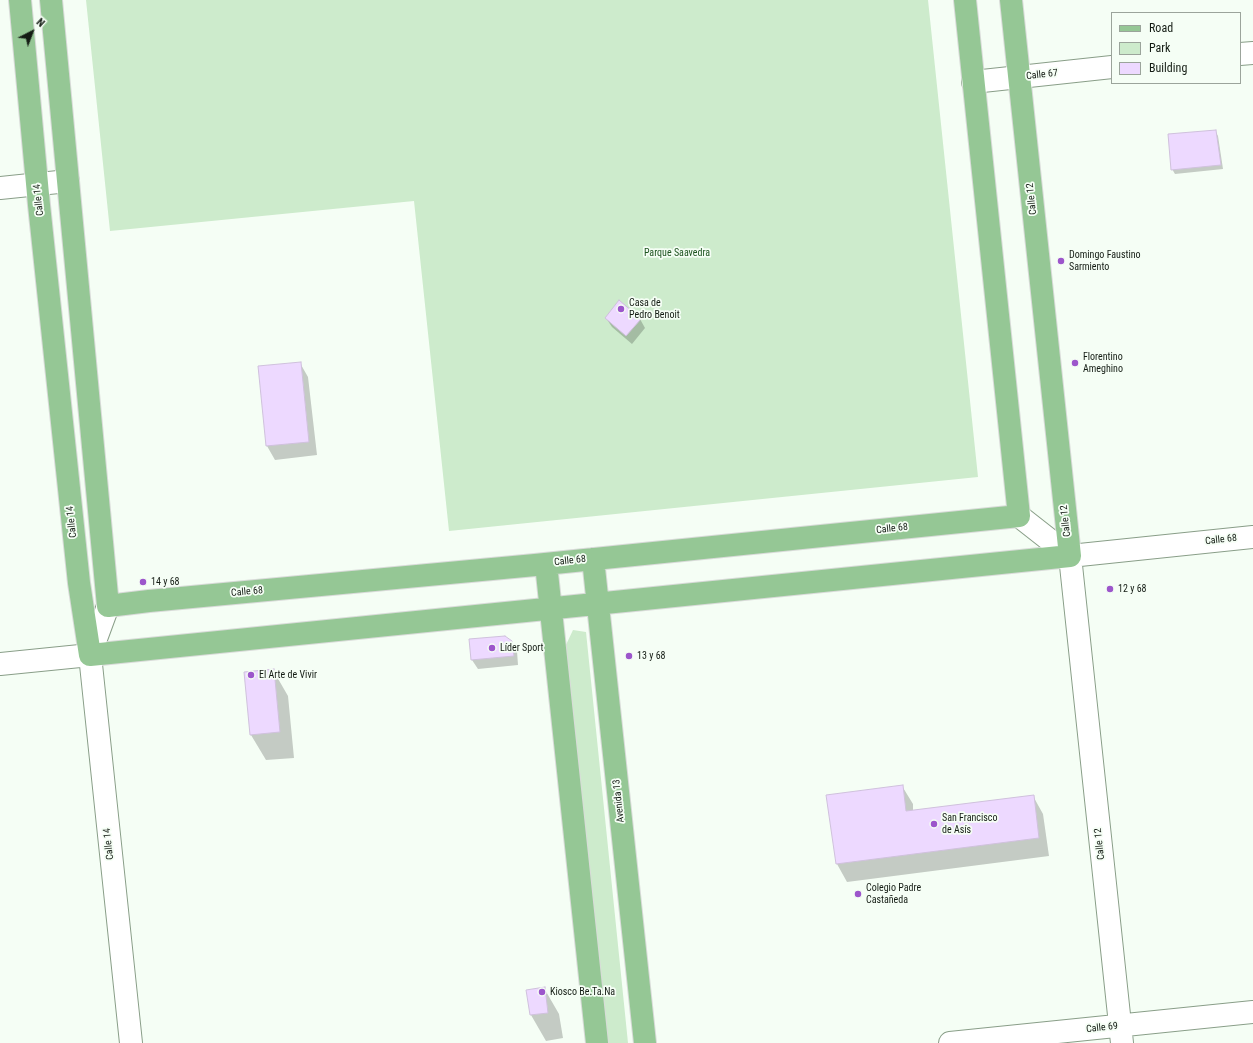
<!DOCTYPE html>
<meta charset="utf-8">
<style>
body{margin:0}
#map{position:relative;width:1253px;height:1043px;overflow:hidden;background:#f5fef5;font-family:"Roboto Condensed",sans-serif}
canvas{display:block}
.legend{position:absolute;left:1111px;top:12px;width:130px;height:72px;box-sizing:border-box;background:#f5fef5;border:1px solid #9ba49b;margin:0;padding:5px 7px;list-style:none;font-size:12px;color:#141c14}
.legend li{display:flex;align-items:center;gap:8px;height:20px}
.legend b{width:20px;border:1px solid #9ba49b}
.north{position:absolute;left:12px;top:12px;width:40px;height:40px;-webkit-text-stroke:3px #f5fef5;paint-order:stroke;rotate:42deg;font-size:11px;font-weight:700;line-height:16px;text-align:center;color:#141c14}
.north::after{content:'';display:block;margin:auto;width:14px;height:18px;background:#141c14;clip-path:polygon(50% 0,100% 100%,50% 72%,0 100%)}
</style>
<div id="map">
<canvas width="1253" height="1043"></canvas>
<ul class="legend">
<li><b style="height:5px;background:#95c795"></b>Road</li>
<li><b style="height:11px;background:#cdebcc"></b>Park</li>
<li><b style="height:11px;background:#edd9ff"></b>Building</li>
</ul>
<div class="north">N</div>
</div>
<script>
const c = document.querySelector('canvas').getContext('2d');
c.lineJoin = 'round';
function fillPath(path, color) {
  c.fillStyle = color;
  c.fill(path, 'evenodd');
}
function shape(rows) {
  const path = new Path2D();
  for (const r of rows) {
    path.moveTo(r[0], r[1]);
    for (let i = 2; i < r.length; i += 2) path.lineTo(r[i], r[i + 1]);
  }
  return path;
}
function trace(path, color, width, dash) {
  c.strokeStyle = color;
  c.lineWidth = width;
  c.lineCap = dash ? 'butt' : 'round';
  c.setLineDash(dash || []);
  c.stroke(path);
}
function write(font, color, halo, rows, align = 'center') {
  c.font = font + ' "Roboto Condensed",sans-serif';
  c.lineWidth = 3.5;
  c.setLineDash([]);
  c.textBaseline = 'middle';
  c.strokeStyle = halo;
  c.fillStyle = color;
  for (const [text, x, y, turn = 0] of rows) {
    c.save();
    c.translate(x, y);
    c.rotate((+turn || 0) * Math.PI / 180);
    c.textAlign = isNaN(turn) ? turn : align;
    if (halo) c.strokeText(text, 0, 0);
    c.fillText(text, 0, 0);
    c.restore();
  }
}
fillPath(shape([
 [86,0,928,0,978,477,449,531,414,201,110,231],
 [573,630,586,632,628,1043,607,1043,565,647]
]), '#cdebcc');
fillPath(shape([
 [1215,131,1218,136,1223,169,1175,174,1172,169],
 [606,318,640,319,645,328,632,344,612,327],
 [300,363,308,377,317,455,275,460,267,446],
 [470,640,511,641,517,651,518,665,478,669,472,660],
 [273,670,288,696,294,758,266,760,251,735],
 [902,786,913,804,913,811,1033,796,1043,814,1049,856,847,882,837,864,828,796],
 [544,988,559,1014,563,1038,546,1041,531,1015]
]), '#0003');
const building = shape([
 [1216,130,1221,165,1171,170,1168,134,1216,130],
 [619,300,641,319,626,336,605,318,619,300],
 [301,362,309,442,266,446,258,366,301,362],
 [505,636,512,641,514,656,471,660,469,639,505,636],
 [274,669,280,732,250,735,244,672,274,669],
 [903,785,906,811,1034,795,1039,838,836,864,826,795,903,785],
 [545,987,548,1013,530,1015,526,990,545,987]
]);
fillPath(building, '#edd9ff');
trace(building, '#cfc1dc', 1);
const minor = shape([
 [1240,54,1253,53],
 [973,82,1112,67],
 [0,188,68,181],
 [1019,516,1070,556,1253,537],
 [1070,556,1122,1043],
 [108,606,90,655,131,1043],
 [0,664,90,655],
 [950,1043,1253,1012]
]);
const major = shape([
 [20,0,39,205,79,583,90,655,1070,556,1011,0],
 [51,0,108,606,149,601,535,565,1019,516,965,0],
 [593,559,645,1043],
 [546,564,597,1043]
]);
trace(minor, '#899e88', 24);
trace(major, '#d9dbd9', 24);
trace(minor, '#fff', 22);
trace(major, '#95c795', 22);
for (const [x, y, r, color] of [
 [1061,261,4,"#9c56cb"],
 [621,309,4,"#9c56cb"],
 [1075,363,4,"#9c56cb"],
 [143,582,4,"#9c56cb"],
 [1110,589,4,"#9c56cb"],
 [492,648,4,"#9c56cb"],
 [629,656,4,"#9c56cb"],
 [251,675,4,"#9c56cb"],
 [934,824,4,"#9c56cb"],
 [858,894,4,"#9c56cb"],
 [542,992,4,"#9c56cb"]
]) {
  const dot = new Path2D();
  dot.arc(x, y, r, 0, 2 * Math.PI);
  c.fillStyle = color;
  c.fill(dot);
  trace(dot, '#f5fef5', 1.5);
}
write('10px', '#141c14', '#f5fef5', [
 ["Calle 67",1042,75,-6],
 ["Calle 12",1032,199,-96],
 ["Calle 14",39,200,-96],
 ["Calle 12",1066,521,-96],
 ["Calle 14",72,522,-96],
 ["Calle 68",892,529,-6],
 ["Calle 68",1221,540,-6],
 ["Calle 68",570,561,-6],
 ["Calle 68",247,592,-5],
 ["Avenida 13",619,801,-96],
 ["Calle 14",109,844,-96],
 ["Calle 12",1100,844,-96],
 ["Calle 69",1102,1028,-6]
]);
write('10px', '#1d531f', '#f5fef5', [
 ["Parque Saavedra",677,253]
]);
write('10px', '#141c14', '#f5fef5', [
 ["Domingo Faustino",1069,255],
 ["Sarmiento",1069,267],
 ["Casa de",629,303],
 ["Pedro Benoit",629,315],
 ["Florentino",1083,357],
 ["Ameghino",1083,369],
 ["14 y 68",151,582],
 ["12 y 68",1118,589],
 ["Líder Sport",500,648],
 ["13 y 68",637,656],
 ["El Arte de Vivir",259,675],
 ["San Francisco",942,818],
 ["de Asís",942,830],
 ["Colegio Padre",866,888],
 ["Castañeda",866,900],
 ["Kiosco Be.Ta.Na",550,992]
], 'left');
</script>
